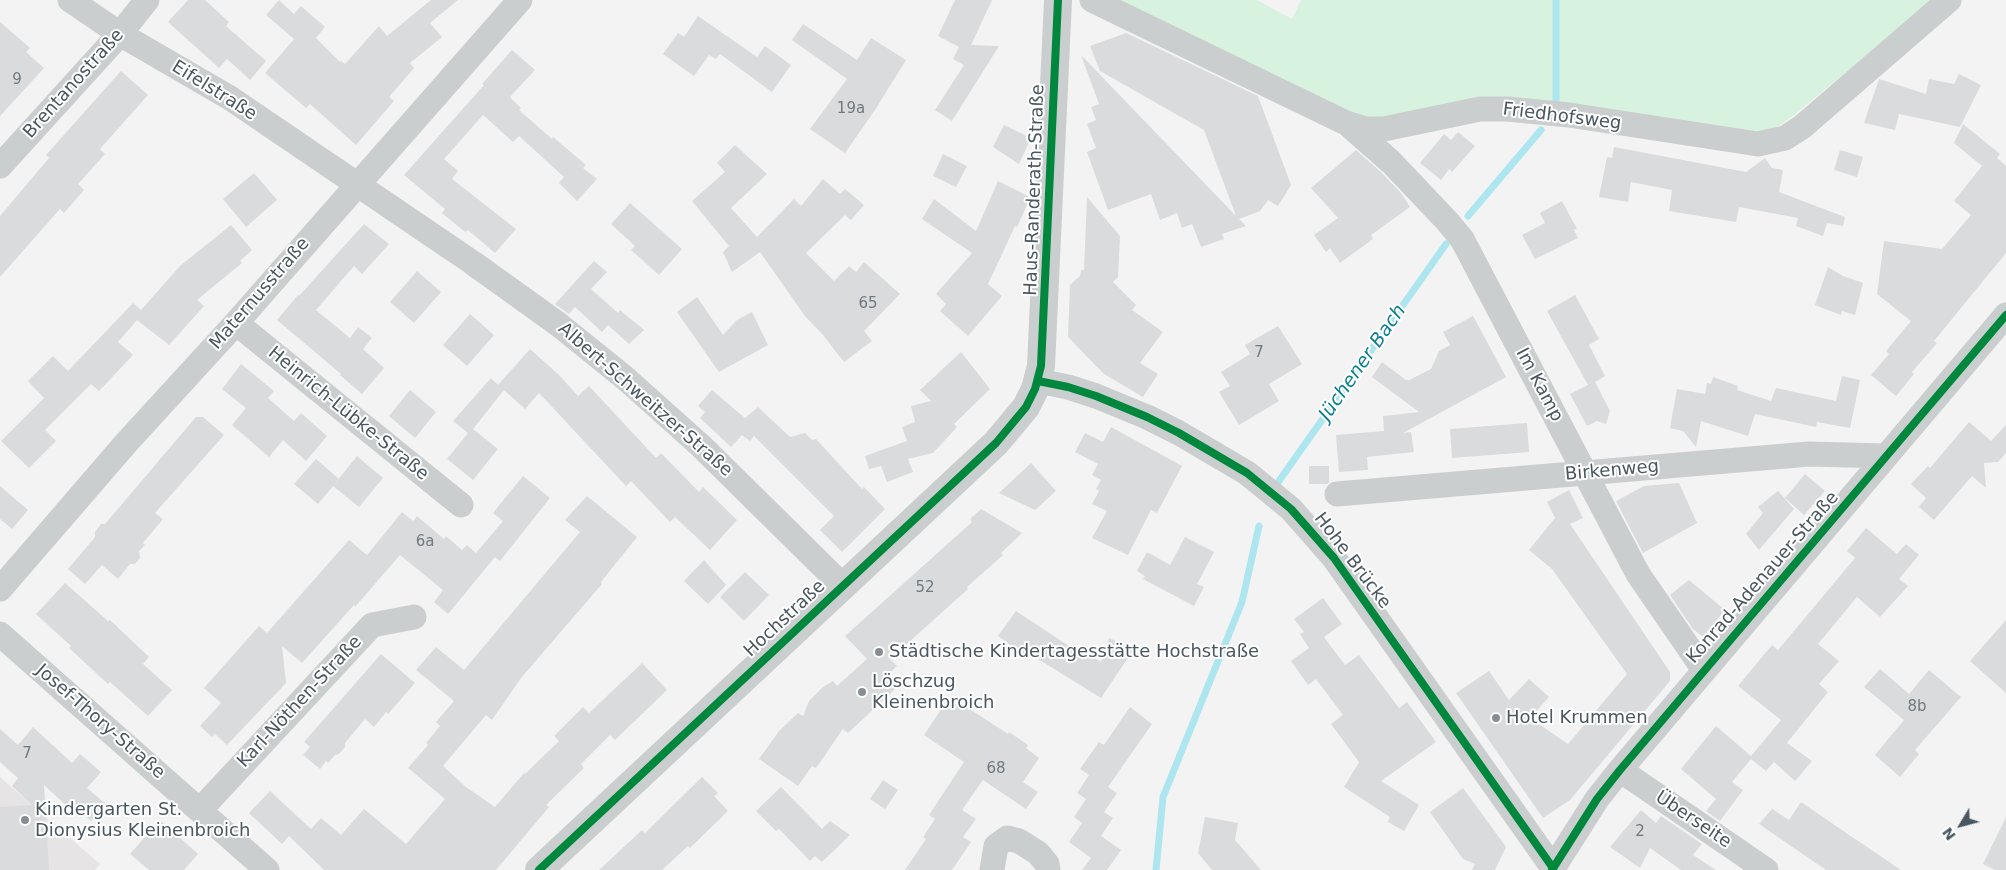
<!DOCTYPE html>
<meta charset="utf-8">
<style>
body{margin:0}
#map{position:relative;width:2006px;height:870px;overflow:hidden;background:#f4f3f3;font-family:"DejaVu Sans",sans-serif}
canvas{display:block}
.north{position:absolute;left:1936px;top:800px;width:50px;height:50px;-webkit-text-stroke:4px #fff;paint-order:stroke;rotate:233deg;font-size:14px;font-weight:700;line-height:20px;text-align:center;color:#4a5760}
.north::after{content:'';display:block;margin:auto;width:18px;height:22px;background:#4a5760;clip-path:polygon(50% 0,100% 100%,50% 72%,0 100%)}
</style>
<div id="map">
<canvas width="2006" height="870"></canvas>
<div class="north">N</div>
</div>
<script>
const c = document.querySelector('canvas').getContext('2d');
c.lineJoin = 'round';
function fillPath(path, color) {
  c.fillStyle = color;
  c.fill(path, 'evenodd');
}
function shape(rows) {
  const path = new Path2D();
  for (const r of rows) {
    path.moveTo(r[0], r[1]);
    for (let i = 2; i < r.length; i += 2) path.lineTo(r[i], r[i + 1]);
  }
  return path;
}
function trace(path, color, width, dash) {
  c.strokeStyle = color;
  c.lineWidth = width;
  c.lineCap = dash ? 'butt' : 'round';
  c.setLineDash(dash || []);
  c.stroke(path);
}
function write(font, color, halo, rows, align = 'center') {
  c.font = font + ' "DejaVu Sans",sans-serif';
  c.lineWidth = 4;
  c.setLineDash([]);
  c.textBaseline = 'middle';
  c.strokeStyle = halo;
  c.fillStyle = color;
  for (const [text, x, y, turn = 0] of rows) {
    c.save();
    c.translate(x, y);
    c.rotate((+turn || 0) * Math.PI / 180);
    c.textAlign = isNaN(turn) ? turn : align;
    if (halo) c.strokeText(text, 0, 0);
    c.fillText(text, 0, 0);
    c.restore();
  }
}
fillPath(shape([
 [0,777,100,864,95,870,0,870]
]), '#e6e4e5');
fillPath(shape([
 [1103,0,1257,0,1292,19,1301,0,1933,0,1793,116,1777,127,1755,134,1583,109,1372,123]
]), '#d8f2e0');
trace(shape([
 [1556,103,1556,0],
 [1468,216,1541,130],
 [1279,481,1446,244],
 [1156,870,1163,797,1242,602,1259,526]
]), '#aee6ef', 7);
fillPath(shape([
 [188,0,205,0,229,22,226,26,266,61,250,80,227,59,219,68,168,22],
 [279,0,294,14,301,6,325,27,316,38,340,62,341,61,345,64,379,26,387,36,431,0,458,0,430,23,442,37,410,63,414,68,389,97,394,101,356,145,310,104,306,108,265,73,294,39,266,15],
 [955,0,992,0,971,45,999,46,952,121,935,110,964,65,953,59,959,47,938,36],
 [698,16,757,57,765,46,791,65,772,92,720,54,716,59,709,55,694,76,663,54,678,33,684,37],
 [0,22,30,48,26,52,44,68,0,116],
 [803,24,857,60,871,38,906,60,875,110,845,153,810,129,847,79,792,40],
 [1126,33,1258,96,1291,185,1278,206,1268,200,1260,211,1239,219,1246,226,1222,234,1224,239,1201,247,1192,224,1182,228,1177,213,1160,220,1151,194,1108,210,1087,152,1096,148,1087,124,1096,120,1091,107,1099,104,1081,55,1236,216,1204,130,1100,71,1090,46],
 [512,50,535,70,510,97,521,108,519,110,552,139,553,137,586,165,583,168,597,179,577,201,559,183,564,177,519,136,513,142,483,115,444,159,458,171,452,179,516,229,495,253,468,230,465,232,442,213,445,209,404,175,484,85,482,84],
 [121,71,148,95,100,149,105,154,78,184,84,190,64,213,60,209,0,277,0,216,49,158,46,155],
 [1959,74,1981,85,1960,127,1899,114,1895,130,1864,123,1879,79,1926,94,1929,79,1954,84],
 [1963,124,2000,154,1997,158,2006,166,2006,253,1934,341,1937,343,1912,372,1914,374,1896,396,1871,375,1889,354,1886,351,1911,321,1877,294,1884,241,1942,249,1971,215,1954,201,1982,166,1954,143],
 [1004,125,1031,138,1019,164,993,147],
 [1458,132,1475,146,1452,172,1449,169,1441,180,1420,163,1444,134,1451,140],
 [735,145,767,174,731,208,757,237,794,199,801,206,823,179,840,194,845,189,864,205,851,220,845,215,806,253,834,281,849,266,856,272,864,262,900,294,864,331,872,341,844,362,823,335,805,316,760,252,732,272,723,252,729,246,692,201,725,172,717,163],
 [1614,147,1746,172,1765,158,1772,168,1783,170,1779,192,1845,217,1843,226,1827,223,1823,236,1796,226,1798,218,1739,207,1736,222,1669,211,1672,190,1631,182,1628,202,1599,197,1607,157,1612,158],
 [1356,150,1381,172,1401,193,1410,207,1371,235,1373,239,1340,263,1330,248,1326,252,1314,235,1338,218,1311,188],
 [1840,150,1863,157,1857,177,1834,170],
 [943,154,967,166,956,187,933,176],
 [254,173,277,200,246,227,223,199],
 [998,181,1028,196,1028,203,1017,227,1015,226,988,284,1002,296,968,336,940,311,946,304,936,294,972,253,922,219,934,199,976,231],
 [1087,197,1120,236,1118,277,1113,282,1136,305,1132,310,1163,332,1140,363,1158,374,1143,397,1104,374,1068,337,1070,285,1080,276,1081,270,1084,270],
 [1562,201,1577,229,1574,230,1578,238,1535,259,1522,235,1545,223,1540,213],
 [630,203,682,249,659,275,631,250,635,246,611,224],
 [364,224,389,244,362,274,354,266,316,310,350,338,358,327,372,338,363,349,384,368,362,394,340,375,341,374,277,320,298,295,299,296],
 [231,225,252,250,240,261,242,263,197,300,204,306,169,345,137,320,118,342,133,355,99,391,91,384,45,430,56,441,29,468,1,441,44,398,28,381,53,356,68,371,133,303,141,310,180,266],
 [594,261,607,272,591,289,618,313,620,310,644,330,629,344,608,325,602,332,575,307,569,314,555,304],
 [1828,267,1843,276,1863,283,1855,315,1842,311,1841,315,1815,305],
 [417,271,441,292,414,323,390,302],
 [1575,295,1599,339,1589,345,1605,376,1595,382,1610,411,1606,424,1597,421,1587,426,1570,394,1588,385,1547,311],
 [697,297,723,335,737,320,752,312,768,345,719,372,677,312],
 [470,314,494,335,467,366,443,345],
 [1473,316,1506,377,1403,433,1411,432,1414,452,1367,457,1368,470,1339,472,1336,435,1384,431,1383,416,1419,412,1372,377,1382,362,1406,380,1409,380,1431,369,1439,351,1450,345,1443,332],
 [1278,326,1302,364,1269,384,1279,401,1239,425,1219,392,1230,386,1221,372,1250,354,1245,345],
 [530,349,559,375,578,396,589,386,656,458,661,453,699,492,703,487,737,520,710,550,675,517,670,522,631,481,626,486,539,393,525,409,504,390,473,429,498,449,473,480,447,459,468,433,453,421,491,378,498,385],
 [961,352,990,389,954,424,957,427,933,453,908,459,913,472,887,482,881,466,869,469,865,456,907,441,902,427,915,422,911,406,931,401,920,390],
 [241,364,274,391,268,398,294,421,301,413,327,436,306,461,283,440,269,457,232,425,246,408,222,389],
 [1842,376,1860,380,1850,428,1817,422,1816,427,1755,414,1748,436,1701,421,1696,447,1683,431,1670,428,1677,389,1705,394,1707,383,1711,384,1713,377,1738,386,1737,390,1771,401,1776,388,1836,401],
 [410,390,436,412,415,438,389,416],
 [712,390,745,418,758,407,790,437,805,433,812,440,816,439,862,489,864,487,885,509,842,552,820,530,834,516,754,436,750,441,742,435,731,447,700,418,705,412,698,406],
 [196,417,203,417,224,435,155,513,163,519,143,543,145,545,139,551,140,558,135,564,130,564,118,579,102,565,85,584,68,569,95,537,95,532,101,524,105,524],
 [1969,422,1991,441,2006,425,2006,453,1998,462,1984,463,1986,488,1972,476,1934,520,1919,507,1926,498,1911,484,1928,466,1930,468],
 [1527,423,1529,452,1452,458,1450,429],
 [1111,427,1182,466,1157,513,1151,510,1128,555,1092,538,1107,511,1092,504,1099,491,1096,489,1101,480,1092,475,1098,464,1075,452,1085,433,1103,442],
 [357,456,383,478,359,507,333,486],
 [316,459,339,479,318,504,294,484],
 [1031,463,1056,491,1035,510,999,493],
 [1309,466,1329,466,1329,482,1327,484,1309,484],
 [1805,474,1825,491,1804,515,1785,498],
 [523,476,550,498,500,561,495,557,448,614,434,602,443,590,400,555,355,607,354,605,302,663,282,646,286,683,227,745,215,734,212,737,200,726,221,703,204,688,259,626,267,633,349,540,367,555,402,512,413,521,417,516,444,539,446,536,462,550,467,545,476,553,503,521,493,513],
 [1679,483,1697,523,1643,553,1616,501,1644,486],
 [0,486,28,510,12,529,0,519],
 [1569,490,1583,518,1570,524,1670,672,1670,681,1570,800,1543,818,1456,693,1489,671,1509,700,1529,679,1549,697,1530,718,1568,744,1627,674,1552,569,1529,550,1555,518,1547,502],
 [1778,491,1794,509,1759,550,1746,534,1763,513,1758,507],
 [587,496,637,537,601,582,602,584,521,678,492,720,486,715,443,766,466,787,495,807,524,773,525,774,559,741,554,736,583,707,589,713,642,663,667,690,615,740,610,735,581,764,584,768,546,805,549,807,496,870,324,870,289,836,282,844,249,813,270,791,311,829,321,818,341,835,364,809,406,844,445,799,408,768,428,745,426,743,440,726,436,722,454,701,416,670,436,647,464,670,580,532,565,520],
 [981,509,1022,533,1001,553,1003,555,967,587,968,589,890,659,897,666,884,678,895,689,848,733,843,729,816,768,812,766,798,786,759,759,779,731,798,713,803,716,809,701,823,687,833,681,837,686,867,659,845,636,972,522,970,519],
 [1866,528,1897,554,1906,544,1919,555,1899,579,1908,586,1880,617,1857,597,1818,644,1839,661,1819,684,1828,692,1787,743,1812,761,1795,781,1774,762,1766,771,1751,759,1732,782,1743,790,1720,821,1706,811,1716,799,1681,769,1716,726,1751,756,1781,720,1738,686,1772,645,1778,650,1855,558,1847,551],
 [1185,537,1214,552,1197,584,1204,587,1194,606,1143,579,1145,576,1137,571,1147,552,1170,565],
 [704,560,726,585,708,604,684,581],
 [745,572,769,595,744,621,720,597],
 [1689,580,1725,610,1703,637,1693,629,1670,595],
 [65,583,108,621,110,620,149,657,143,664,172,690,148,716,110,682,108,684,69,648,71,646,36,614],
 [1323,598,1342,624,1324,637,1345,665,1359,655,1399,708,1407,702,1436,742,1381,781,1419,805,1404,831,1388,822,1390,817,1344,787,1359,762,1331,724,1343,715,1316,679,1308,685,1291,661,1309,648,1300,634,1304,632,1294,619],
 [1016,611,1072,648,1074,645,1101,662,1109,638,1134,649,1101,698,1030,654,1027,657,998,636],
 [2006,620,2006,693,1970,661],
 [381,654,415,683,388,714,386,712,374,727,365,719,345,743,345,747,339,754,335,755,328,763,326,761,320,769,303,755,310,747,304,742],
 [1880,669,1909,694,1929,670,1961,697,1915,750,1919,754,1900,777,1875,755,1904,720,1864,687],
 [948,699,963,709,965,706,1008,734,1009,732,1028,745,1026,748,1039,758,1023,782,1038,792,1026,809,983,780,962,810,976,819,963,837,971,842,952,870,905,870,926,839,923,837,935,819,929,815,964,762,924,735],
 [1130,707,1152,724,1108,787,1117,793,1104,812,1113,818,1101,836,1121,850,1107,870,1082,870,1091,858,1069,842,1082,823,1074,817,1086,799,1077,793,1089,775,1080,769,1099,742,1104,745],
 [33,727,72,763,80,754,101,772,87,788,106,804,91,821,72,804,69,808,44,785,49,870,0,870,0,807,32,805,12,786,18,778,0,762,0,729,18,745],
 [702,777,718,793,714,796,728,811,690,848,688,846,662,870,599,870,642,830,645,833],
 [883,780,898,790,885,809,870,799],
 [781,787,822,829,830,821,850,835,822,862,815,856,810,861,779,829,776,831,756,811],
 [1463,788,1506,847,1495,870,1472,870,1475,864,1463,859,1430,812],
 [1801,802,1836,826,1901,870,1826,870,1759,824,1772,809,1789,820],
 [1641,810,1656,823,1661,816,1702,844,1693,855,1716,870,1681,870,1650,848,1640,868,1610,847],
 [1205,817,1238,823,1235,840,1261,870,1212,870,1198,853],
 [2006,817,2006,870,1995,870,1983,864],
 [160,820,198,854,184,870,149,870,130,854]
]), '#dadbdc');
trace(shape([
 [70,0,120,34,230,98,473,263,558,324,625,378,701,446,843,586],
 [1092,0,1346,123,1365,129,1384,129,1480,109,1507,109,1569,115,1758,144,1785,138,1802,127,1949,0],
 [1350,126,1391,162,1447,221,1462,239,1638,574,1704,670],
 [0,166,120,34,147,0],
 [236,323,461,505],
 [1038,381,1068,387,1096,396,1147,417,1179,433,1247,473,1291,509,1334,558,1553,868],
 [1337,494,1809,454,1886,456],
 [0,589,127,442,236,323,520,0],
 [0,634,267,870],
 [1620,770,1766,870],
 [200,810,372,625,414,617],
 [992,870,996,846,1007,838,1019,841,1038,853,1047,864,1048,870],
 [1552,870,1597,799,1620,770,2006,315]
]), '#cbcecf', 25);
trace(shape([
 [539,870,996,443,1026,407,1035,389,1041,366,1058,0]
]), '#cbcecf', 28);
trace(shape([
 [1038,381,1068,387,1096,396,1147,417,1179,433,1247,473,1291,509,1334,558,1553,868],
 [539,870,996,443,1026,407,1035,389,1041,366,1058,0],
 [1552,870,1597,799,1620,770,2006,315]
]), '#00873e', 8);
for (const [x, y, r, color] of [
 [879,652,5,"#868e93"],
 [862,692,5,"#868e93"],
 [1496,718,5,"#868e93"],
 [25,820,5,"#868e93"]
]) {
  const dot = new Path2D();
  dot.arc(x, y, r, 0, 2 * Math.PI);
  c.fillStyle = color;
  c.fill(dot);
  trace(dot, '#fff', 2);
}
write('15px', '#707980', null, [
 ["9",17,80],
 ["19a",851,109],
 ["65",868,304],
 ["7",1259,353],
 ["6a",425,542],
 ["52",925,588],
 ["8b",1917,707],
 ["7",27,754],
 ["68",996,769],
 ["2",1640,832]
]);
write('18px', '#4a5760', '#fff', [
 ["Brentanostraße",74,84,-48],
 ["Eifelstraße",214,91,32],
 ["Friedhofsweg",1562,117,7],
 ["Haus-Randerath-Straße",1035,190,-88],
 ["Maternusstraße",260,294,-49],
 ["Im Kamp",1539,385,62],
 ["Albert-Schweitzer-Straße",645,400,41],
 ["Heinrich-Lübke-Straße",348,414,39],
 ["Birkenweg",1612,471,-5],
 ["Hohe Brücke",1352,561,53],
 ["Konrad-Adenauer-Straße",1763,578,-49],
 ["Hochstraße",785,619,-43],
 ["Karl-Nöthen-Straße",300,702,-47],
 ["Josef-Thory-Straße",100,722,41],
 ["Überseite",1693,820,34]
]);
write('18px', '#4a5760', '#fff', [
 ["Städtische Kindertagesstätte Hochstraße",889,652],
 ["Löschzug",872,682],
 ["Kleinenbroich",872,703],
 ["Hotel Krummen",1506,718],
 ["Kindergarten St.",35,810],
 ["Dionysius Kleinenbroich",35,831]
], 'left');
write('italic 19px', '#0d7f91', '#fff', [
 ["Jüchener Bach",1363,363,-55]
]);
</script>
